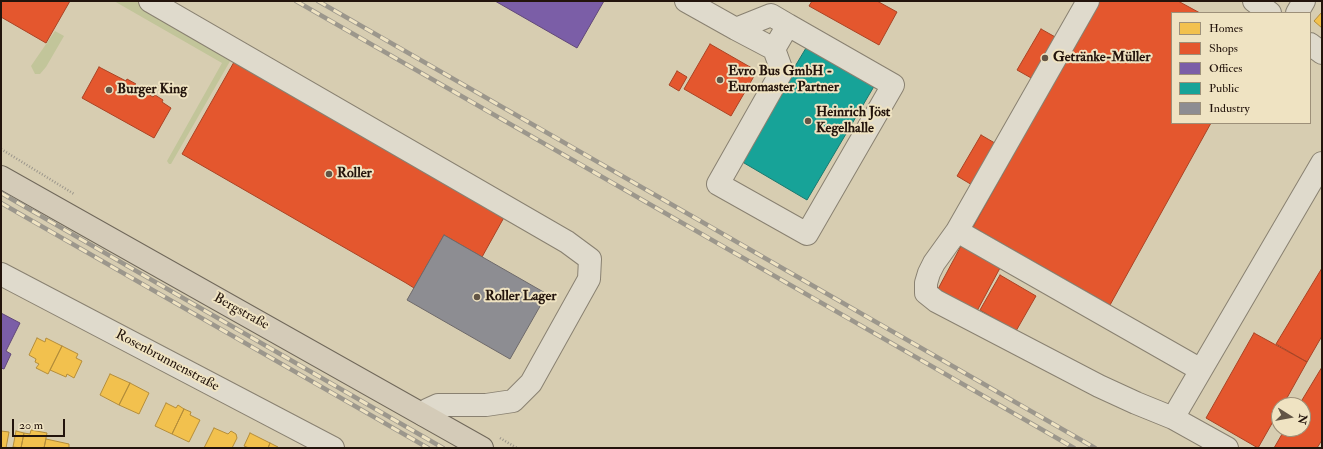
<!DOCTYPE html>
<meta charset="utf-8">
<style>
body{margin:0}
#map{position:relative;width:1323px;height:449px;overflow:hidden;background:#d7cdb1;font-family:"IM FELL Double Pica",serif}
canvas{display:block}
.frame{position:absolute;inset:0;border:2px solid #23140c;pointer-events:none}
.legend{position:absolute;left:1171px;top:12px;width:140px;height:112px;box-sizing:border-box;background:#efe3c2;border:1px solid #9d9079;margin:0;padding:5px 7px;list-style:none;font-size:12px;color:#23140c}
.legend li{display:flex;align-items:center;gap:8px;height:20px}
.legend b{width:20px;border:1px solid #9d9079}
.north{position:absolute;left:1271px;top:397px;width:40px;height:40px;box-sizing:border-box;background:#efe3c2;border:1px solid #9d9079;border-radius:50%;rotate:101deg;font-size:11px;font-weight:700;line-height:16px;text-align:center;color:#23140c}
.north::after{content:'';display:block;margin:auto;width:14px;height:18px;background:#625546;clip-path:polygon(50% 0,100% 100%,50% 72%,0 100%)}
.scale{position:absolute;left:12px;top:419px;width:53px;height:18px;box-sizing:border-box;border:2px solid #23140c;border-top:0;padding-left:5px;font-size:12px;line-height:14px;white-space:nowrap;color:#23140c;-webkit-text-stroke:3px #efe3c2;paint-order:stroke}
</style>
<div id="map">
<canvas width="1323" height="449"></canvas>
<div class="frame"></div>
<ul class="legend">
<li><b style="height:11px;background:#f2c14e"></b>Homes</li>
<li><b style="height:11px;background:#e4572e"></b>Shops</li>
<li><b style="height:11px;background:#7b5ea7"></b>Offices</li>
<li><b style="height:11px;background:#17a398"></b>Public</li>
<li><b style="height:11px;background:#8d8d92"></b>Industry</li>
</ul>
<div class="north">N</div>
<div class="scale">20 m</div>
</div>
<script>
const c = document.querySelector('canvas').getContext('2d');
c.lineJoin = 'round';
function fillPath(path, color) {
  c.fillStyle = color;
  c.fill(path, 'evenodd');
}
function shape(rows) {
  const path = new Path2D();
  for (const r of rows) {
    path.moveTo(r[0], r[1]);
    for (let i = 2; i < r.length; i += 2) path.lineTo(r[i], r[i + 1]);
  }
  return path;
}
function trace(path, color, width, dash) {
  c.strokeStyle = color;
  c.lineWidth = width;
  c.lineCap = dash ? 'butt' : 'round';
  c.setLineDash(dash || []);
  c.stroke(path);
}
function write(font, color, halo, rows, align = 'center') {
  c.font = font + ' "IM FELL Double Pica",serif';
  c.lineWidth = 4;
  c.setLineDash([]);
  c.textBaseline = 'middle';
  c.strokeStyle = halo;
  c.fillStyle = color;
  for (const [text, x, y, turn = 0] of rows) {
    c.save();
    c.translate(x, y);
    c.rotate((+turn || 0) * Math.PI / 180);
    c.textAlign = isNaN(turn) ? turn : align;
    if (halo) c.strokeText(text, 0, 0);
    c.fillText(text, 0, 0);
    c.restore();
  }
}
fillPath(shape([
 [114,1,137,1,233,56,171,164,169,164,167,161,222,63],
 [55,31,64,36,46,67,40,74,35,74,31,66]
]), '#c2c59a');
const homes = shape([
 [1322,12,1322,28,1314,21,1322,12],
 [37,338,45,342,46,338,62,346,48,374,36,368,39,364,35,362,36,359,29,355,37,338],
 [62,346,78,354,76,358,82,361,74,378,67,374,66,377,50,370,62,346],
 [110,374,130,383,119,405,100,395,110,374],
 [130,383,149,393,139,414,119,405,130,383],
 [166,403,176,408,178,405,184,409,172,434,155,426,166,403],
 [184,409,191,412,190,415,200,420,189,442,172,434,184,409],
 [214,428,228,434,231,431,236,434,237,438,232,448,204,448,214,428],
 [31,430,47,433,44,448,21,448,24,433,30,434,31,430],
 [1,431,9,432,6,448,1,448,1,431],
 [16,431,24,433,21,448,13,447,16,431],
 [250,433,270,443,268,448,249,448,244,446,250,433],
 [46,439,69,444,69,448,44,448,46,439],
 [270,443,278,447,277,448,268,448,270,443]
]);
fillPath(homes, '#f2c14e');
trace(homes, '#b48d3a', 1);
const shops = shape([
 [1,1,70,1,46,43,1,17,1,1],
 [812,1,877,1,897,12,879,45,809,6,812,1],
 [1099,1,1178,1,1200,13,1172,13,1172,123,1211,123,1110,305,973,227,1099,1],
 [1041,29,1073,47,1049,88,1017,70,1041,29],
 [710,44,757,71,731,116,684,89,710,44],
 [238,55,507,212,482,257,444,235,414,288,406,283,182,154,238,55],
 [99,67,126,81,127,79,136,84,134,86,153,97,155,95,163,100,162,102,171,108,154,138,82,98,99,67],
 [677,71,687,77,679,91,669,85,677,71],
 [981,135,1012,153,989,195,957,176,981,135],
 [961,246,1000,268,977,311,938,289,961,246],
 [1322,268,1322,336,1307,362,1276,344,1322,268],
 [1000,275,1036,296,1016,331,980,310,1000,275],
 [1254,333,1307,362,1283,405,1279,405,1279,411,1258,448,1206,418,1254,333],
 [1322,367,1322,440,1317,448,1274,448,1285,429,1303,429,1303,405,1299,405,1322,367]
]);
fillPath(shops, '#e4572e');
trace(shops, '#aa4324', 1);
const offices = shape([
 [495,1,604,1,577,48,495,1],
 [1,313,20,323,6,351,11,354,4,369,1,368,1,313]
]);
fillPath(offices, '#7b5ea7');
trace(offices, '#614878', 1);
const public = shape([
 [809,43,876,83,807,200,739,160,809,43]
]);
fillPath(public, '#17a398');
trace(public, '#1b786e', 1);
const industry = shape([
 [444,235,547,294,510,359,407,300,444,235]
]);
fillPath(industry, '#8d8d92');
trace(industry, '#6d696a', 1);
const minor = shape([
 [150,1,567,242,590,259,589,279,531,383,513,401,486,405,438,405,427,410,424,415],
 [686,1,736,29,774,49,788,25,771,15,736,29],
 [1088,1,957,231,1201,370,1322,163],
 [1254,1,1270,13],
 [1297,13,1304,1],
 [1310,44,1322,53],
 [774,49,782,71,718,184,807,234,893,85,788,25],
 [957,231,934,263,929,273,926,283,926,293,936,301,1099,386,1136,403,1173,418],
 [1,274,333,448],
 [1201,370,1173,418,1227,448]
]);
const major = shape([
 [1,177,482,448]
]);
trace(minor, '#898171', 24);
trace(major, '#70685a', 24);
trace(shape([
 [1,149,74,194],
 [500,438,517,448]
]), '#9c978c', 2.5, [1, 2]);
trace(minor, '#dfdacc', 22);
trace(major, '#d4cbb8', 22);
const rail = shape([
 [296,1,1074,448],
 [318,1,1095,448],
 [1,193,443,448],
 [1,203,428,448]
]);
trace(rail, '#9c978c', 4.5);
trace(rail, '#efe3c2', 3, [9]);
for (const [x, y, r, color] of [
 [1045,58,4,"#625546"],
 [720,80,4,"#625546"],
 [109,90,4,"#625546"],
 [808,121,4,"#625546"],
 [329,174,4,"#625546"],
 [477,297,4,"#625546"]
]) {
  const dot = new Path2D();
  dot.arc(x, y, r, 0, 2 * Math.PI);
  c.fillStyle = color;
  c.fill(dot);
  trace(dot, '#efe3c2', 1.5);
}
write('bold 14px', '#23140c', '#efe3c2', [
 ["Getränke-Müller",1053,58],
 ["Evro Bus GmbH -",728,72],
 ["Euromaster Partner",728,88],
 ["Burger King",117,90],
 ["Heinrich Jöst",816,113],
 ["Kegelhalle",816,129],
 ["Roller",337,174],
 ["Roller Lager",485,297]
], 'left');
write('14px', '#23140c', '#efe3c2', [
 ["Bergstraße",241,312,29],
 ["Rosenbrunnenstraße",167,361,28]
]);
</script>
